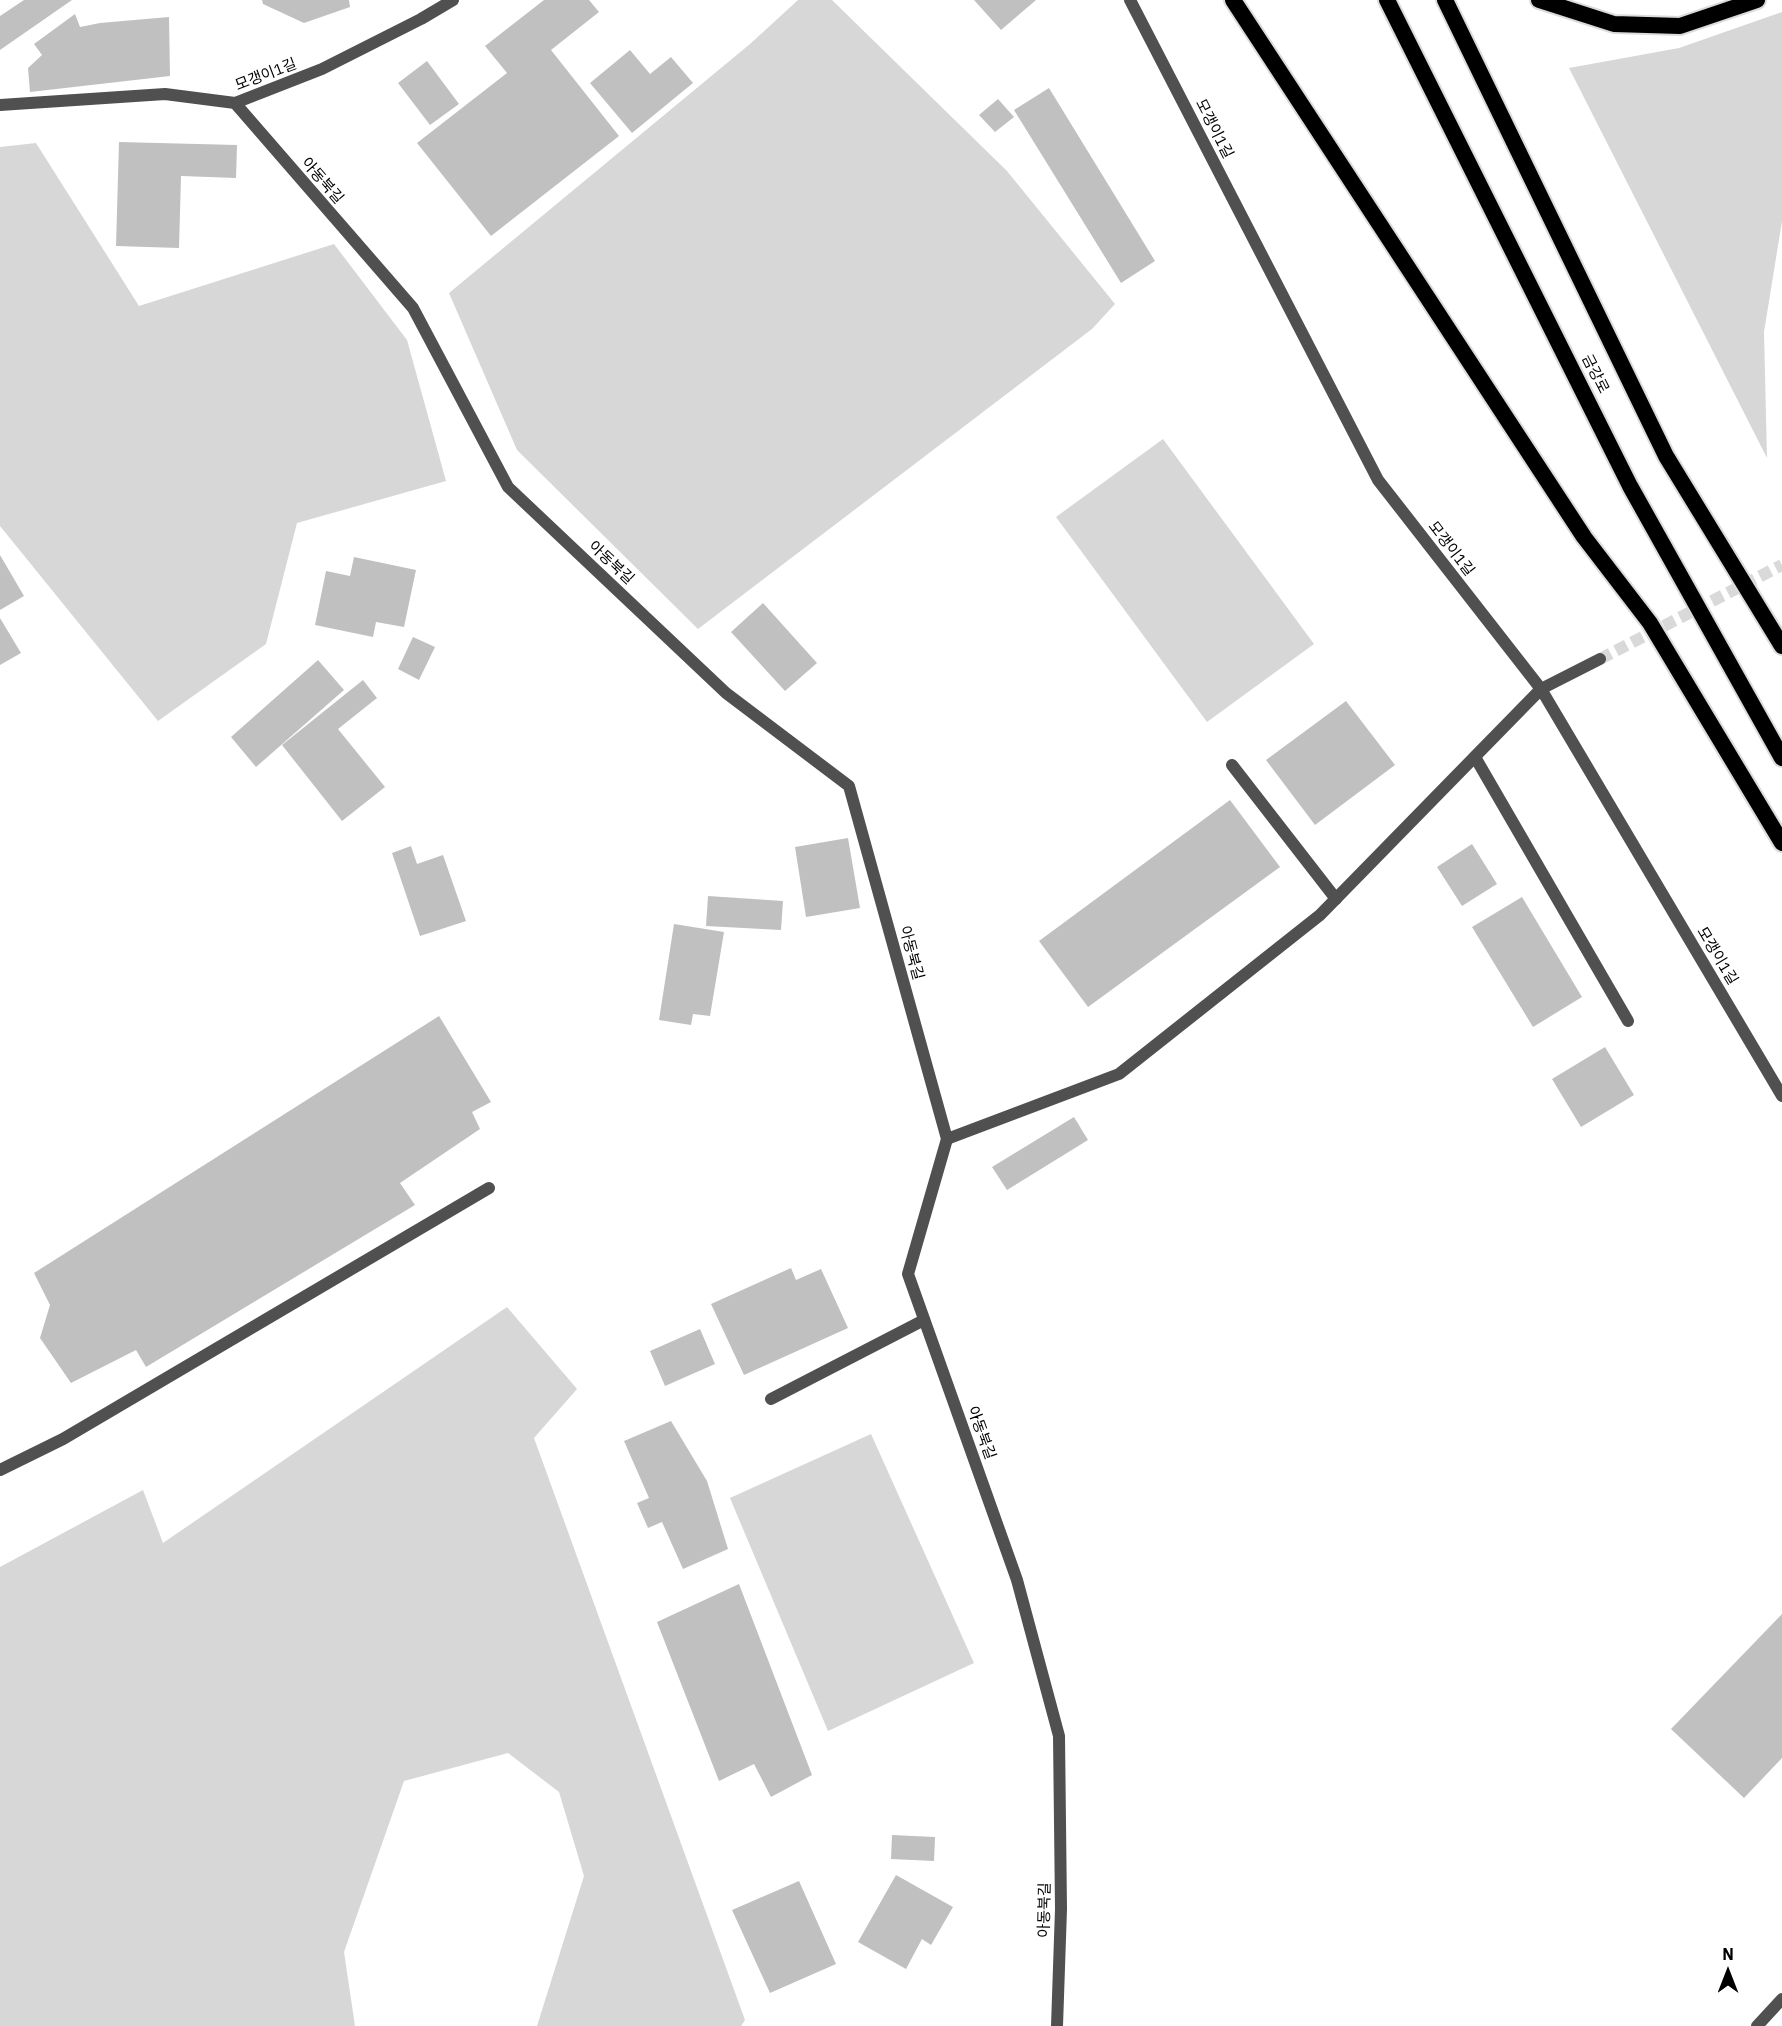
<!DOCTYPE html>
<meta charset="utf-8">
<style>
body{margin:0}
#map{position:relative;width:1782px;height:2026px;overflow:hidden;background:#fff;font-family:"IBM Plex Sans",sans-serif}
canvas{display:block}
.north{position:absolute;left:1698px;top:1942px;width:60px;height:60px;-webkit-text-stroke:4px #fff;paint-order:stroke;rotate:0deg;font-size:16px;font-weight:700;line-height:24px;text-align:center;color:#000}
.north::after{content:'';display:block;margin:auto;width:21px;height:27px;background:#000;clip-path:polygon(50% 0,100% 100%,50% 72%,0 100%)}
</style>
<div id="map">
<canvas width="1782" height="2026"></canvas>
<div class="north">N</div>
</div>
<script>
const c = document.querySelector('canvas').getContext('2d');
c.lineJoin = 'round';
function fillPath(path, color) {
  c.fillStyle = color;
  c.fill(path, 'evenodd');
}
function shape(rows) {
  const path = new Path2D();
  for (const r of rows) {
    path.moveTo(r[0], r[1]);
    for (let i = 2; i < r.length; i += 2) path.lineTo(r[i], r[i + 1]);
  }
  return path;
}
function trace(path, color, width, dash) {
  c.strokeStyle = color;
  c.lineWidth = width;
  c.lineCap = dash ? 'butt' : 'round';
  c.setLineDash(dash || []);
  c.stroke(path);
}
function write(font, color, halo, rows, align = 'center') {
  c.font = font + ' "IBM Plex Sans","Noto Sans KR",sans-serif';
  c.lineWidth = 5;
  c.setLineDash([]);
  c.textBaseline = 'middle';
  c.strokeStyle = halo;
  c.fillStyle = color;
  for (const [text, x, y, turn = 0] of rows) {
    c.save();
    c.translate(x, y);
    c.rotate((+turn || 0) * Math.PI / 180);
    c.textAlign = isNaN(turn) ? turn : align;
    if (halo) c.strokeText(text, 0, 0);
    c.fillText(text, 0, 0);
    c.restore();
  }
}
fillPath(shape([
 [798,0,832,0,1007,171,1115,304,1092,329,698,629,517,450,449,293,750,44],
 [1782,12,1782,221,1764,332,1767,458,1569,68,1679,48],
 [36,143,139,306,334,244,407,340,446,481,297,523,266,644,158,721,0,526,0,147],
 [1163,439,1314,644,1207,722,1056,517],
 [507,1307,577,1389,534,1438,745,2020,741,2026,537,2026,584,1876,559,1792,508,1753,404,1781,344,1952,355,2026,0,2026,0,1567,143,1490,163,1543],
 [871,1434,974,1663,828,1731,730,1498]
]), '#d7d7d7');
fillPath(shape([
 [24,0,72,0,0,50,0,16],
 [262,0,349,0,350,7,304,23,263,4],
 [544,0,589,0,599,12,551,50,619,136,491,236,417,143,507,73,485,46],
 [974,0,1036,0,1001,30],
 [75,14,80,27,100,23,169,17,170,76,30,92,28,68,42,55,34,44],
 [630,50,650,74,671,57,693,83,632,133,590,83],
 [427,61,459,104,430,125,398,83],
 [1049,88,1155,261,1121,283,1014,110],
 [998,99,1014,117,995,132,979,115],
 [119,142,237,145,236,178,181,176,179,248,116,246],
 [0,555,24,596,0,610],
 [354,557,416,570,404,627,376,622,373,637,315,625,326,571,350,576],
 [763,603,817,663,785,691,731,632],
 [0,618,21,653,0,665],
 [413,637,435,647,419,680,398,669],
 [318,660,344,690,256,767,231,737],
 [363,680,377,698,338,729,385,787,342,821,282,745],
 [1346,701,1395,765,1315,825,1266,760],
 [1230,800,1280,867,1088,1007,1039,941],
 [848,838,860,908,806,917,795,847],
 [1472,844,1497,884,1462,906,1437,867],
 [411,846,417,864,443,855,466,921,420,936,392,853],
 [708,896,783,901,781,930,706,926],
 [1522,897,1582,997,1533,1027,1472,927],
 [674,924,724,932,710,1016,693,1014,691,1025,659,1020],
 [439,1016,491,1102,472,1112,480,1129,400,1183,415,1205,146,1367,136,1350,71,1383,40,1338,50,1305,34,1273],
 [1605,1047,1634,1095,1581,1127,1552,1079],
 [1074,1117,1088,1140,1007,1190,992,1167],
 [791,1268,796,1280,821,1269,848,1328,744,1375,711,1304],
 [700,1329,715,1364,665,1386,650,1351],
 [671,1421,707,1481,728,1549,683,1569,662,1522,648,1528,637,1503,649,1498,624,1441],
 [739,1584,812,1775,771,1797,754,1764,719,1781,657,1622],
 [1782,1614,1782,1758,1744,1798,1671,1729],
 [892,1835,935,1837,934,1861,891,1859],
 [896,1875,953,1907,931,1945,922,1939,906,1969,858,1942],
 [799,1881,836,1964,770,1993,732,1910]
]), '#c0c0c0');
trace(shape([
 [1600,659,1782,565]
]), '#d9d9d9', 12, [12, 6]);
const trunk = shape([
 [1233,0,1584,537,1650,623,1782,843],
 [1387,0,1630,486,1782,758],
 [1445,0,1666,456,1782,646],
 [1539,0,1614,24,1680,26,1757,0]
]);
trace(trunk, '#dbdbdb', 20);
trace(shape([
 [1475,757,1628,1021],
 [1232,765,1336,899],
 [771,1399,924,1320],
 [0,1470,63,1439,489,1188],
 [1757,2026,1782,1999]
]), '#505050', 12);
trace(shape([
 [1130,0,1378,480,1541,689,1782,1096],
 [235,103,413,308,508,487,726,693,849,786,947,1139,908,1274,1017,1580,1059,1736,1061,1909,1057,2026],
 [0,105,165,94,235,103,322,69,421,19,453,0],
 [947,1139,1119,1074,1320,915,1541,689,1600,659]
]), '#505050', 12);
trace(trunk, '#000', 16);
write('15px', '#000', '#fff', [
 ["모갱이1길",266,75,-21],
 ["모갱이1길",1214,129,63],
 ["아동북길",322,181,49],
 ["금강로",1595,374,63],
 ["모갱이1길",1451,549,52],
 ["아동북길",611,563,43],
 ["아동북길",911,953,75],
 ["모갱이1길",1717,956,59],
 ["아동북길",981,1433,70],
 ["아동북길",1045,1910,-89]
]);
</script>
